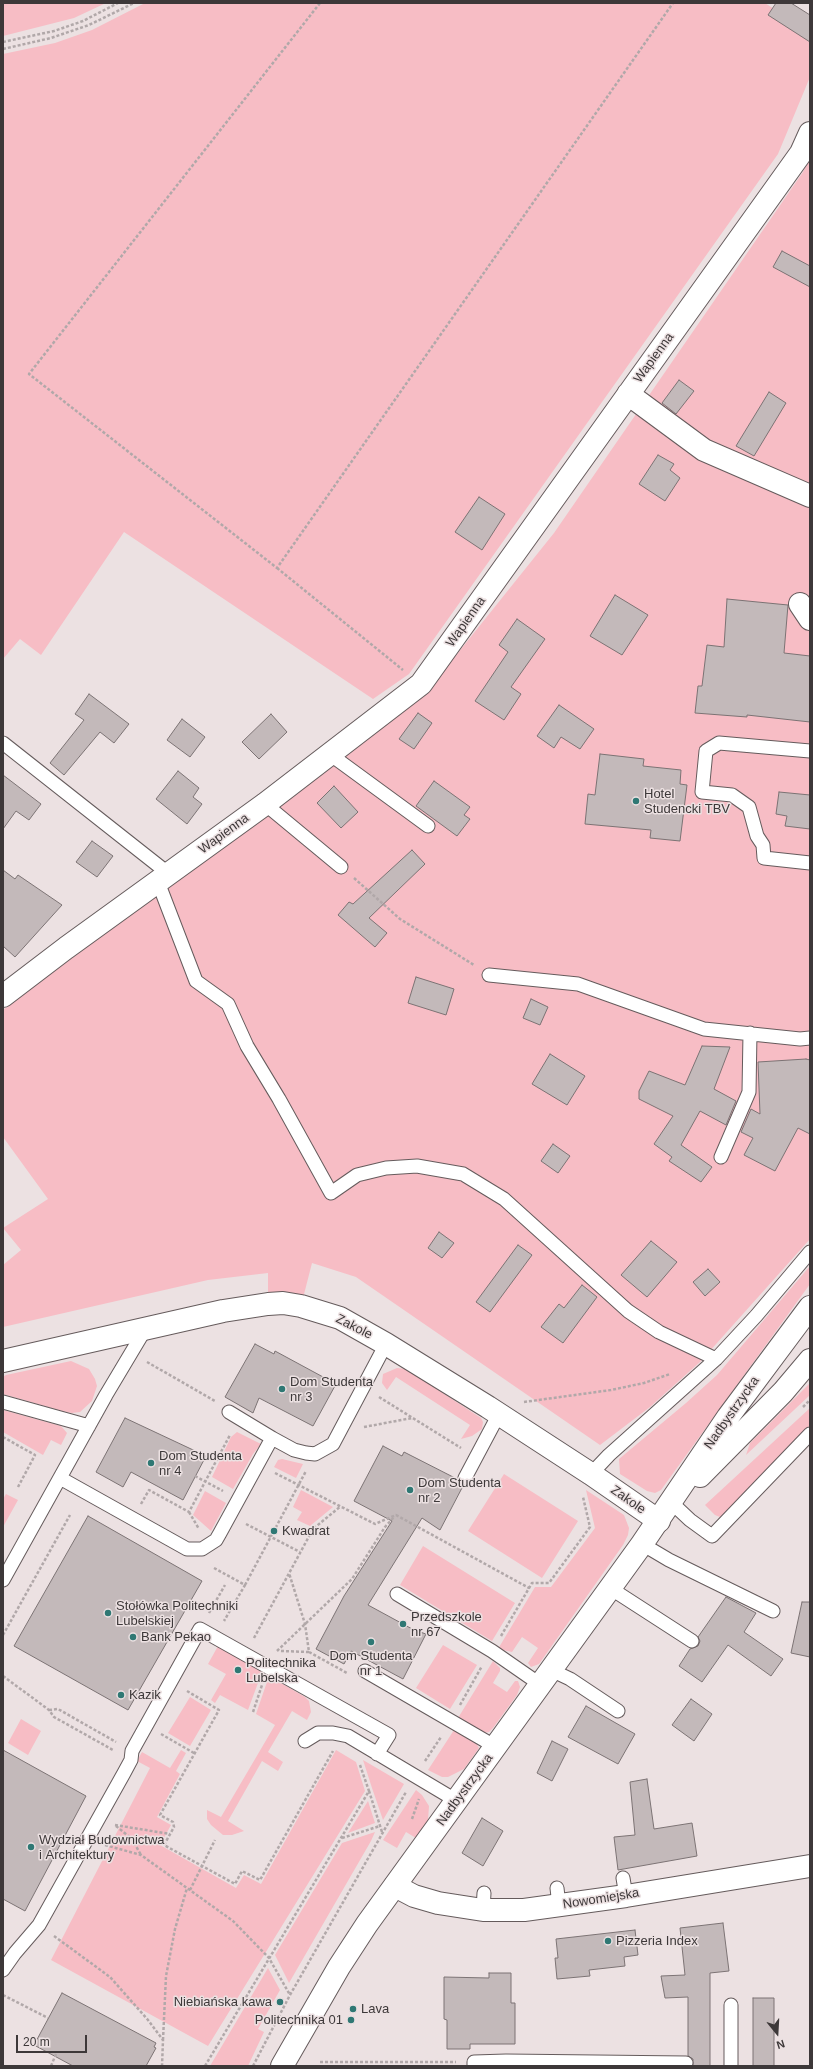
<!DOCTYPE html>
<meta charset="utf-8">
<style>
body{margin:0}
#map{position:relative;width:813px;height:2069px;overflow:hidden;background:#ece1e2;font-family:Helvetica,sans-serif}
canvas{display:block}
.frame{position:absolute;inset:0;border:4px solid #3d3839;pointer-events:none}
.north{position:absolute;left:757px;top:2013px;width:40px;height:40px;-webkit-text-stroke:3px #ece1e2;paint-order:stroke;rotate:162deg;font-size:11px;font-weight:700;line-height:16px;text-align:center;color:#3d3839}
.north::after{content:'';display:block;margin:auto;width:14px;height:18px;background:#3d3839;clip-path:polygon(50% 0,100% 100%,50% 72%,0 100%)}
.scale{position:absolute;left:16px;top:2035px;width:71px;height:18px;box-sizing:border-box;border:2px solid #3d3839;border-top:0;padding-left:5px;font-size:12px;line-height:14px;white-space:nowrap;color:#3d3839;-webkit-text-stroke:3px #ece1e2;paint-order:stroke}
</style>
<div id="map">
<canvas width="813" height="2069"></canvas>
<div class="frame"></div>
<div class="north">N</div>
<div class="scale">20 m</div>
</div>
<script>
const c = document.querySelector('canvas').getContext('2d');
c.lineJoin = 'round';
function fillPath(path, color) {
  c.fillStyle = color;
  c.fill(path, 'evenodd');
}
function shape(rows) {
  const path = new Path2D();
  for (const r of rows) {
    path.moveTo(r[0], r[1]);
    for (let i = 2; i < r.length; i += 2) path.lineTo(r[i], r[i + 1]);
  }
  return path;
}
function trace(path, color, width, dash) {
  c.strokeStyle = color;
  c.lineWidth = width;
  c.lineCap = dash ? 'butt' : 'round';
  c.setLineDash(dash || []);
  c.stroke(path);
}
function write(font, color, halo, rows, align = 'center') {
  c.font = font + ' Helvetica,sans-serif';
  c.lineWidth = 3;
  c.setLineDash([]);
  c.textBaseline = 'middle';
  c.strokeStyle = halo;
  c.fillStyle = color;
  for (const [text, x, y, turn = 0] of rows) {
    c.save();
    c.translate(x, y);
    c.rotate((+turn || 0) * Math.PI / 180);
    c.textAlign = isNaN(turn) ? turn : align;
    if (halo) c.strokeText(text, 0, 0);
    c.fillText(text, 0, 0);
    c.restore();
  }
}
fillPath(shape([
 [3,3,106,3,74,18,3,36],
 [145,3,765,3,810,33,810,77,778,154,409,674,373,699,124,532,41,655,20,639,3,659,3,54,55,43,92,30],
 [810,157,810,1239,700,1362,650,1407,600,1445,356,1277,312,1263,301,1306,268,1304,268,1273,208,1280,3,1327,3,1265,21,1250,3,1228,48,1199,3,1137,3,1010,429,689,554,533,803,172],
 [810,1266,810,1284,661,1490,655,1493,647,1491,620,1474,619,1459,686,1403,717,1375],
 [71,1361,89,1369,95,1379,97,1386,92,1401,80,1412,72,1413,62,1411,3,1394,3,1377,6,1375],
 [397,1368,406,1369,481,1418,483,1422,482,1429,472,1436,461,1439,470,1425,396,1377,387,1390,382,1383,383,1374],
 [810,1383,810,1395,746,1455,750,1443],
 [810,1408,810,1427,725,1515,720,1517,715,1515,705,1505],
 [3,1410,61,1426,67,1433,61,1445,51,1440,43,1455,3,1432],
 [237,1432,261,1444,253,1454,233,1489,212,1477,231,1437],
 [282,1459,303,1464,296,1478,274,1467,278,1460],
 [504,1474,578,1521,542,1578,468,1531],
 [301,1490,333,1507,310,1526,297,1520,302,1512,293,1507],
 [586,1490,624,1515,629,1528,628,1535,623,1545,539,1664,531,1667,528,1663,538,1648,522,1637,512,1652,498,1649,535,1587,551,1587,595,1528],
 [205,1491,226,1503,211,1531,193,1515],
 [6,1494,18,1500,3,1527,3,1499],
 [423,1546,515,1603,492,1641,400,1585],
 [443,1645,477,1665,450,1709,416,1688],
 [218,1646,262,1672,248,1710,220,1695,215,1703,211,1700,226,1674,208,1664],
 [493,1661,500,1668,500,1671,493,1683,507,1692,515,1681,518,1681,520,1687,517,1695,493,1728,489,1732,483,1733,458,1718],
 [269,1676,305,1697,309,1701,311,1712,307,1720,292,1711,268,1752,283,1762,278,1771,262,1761,228,1821,244,1831,232,1835,223,1835,211,1825,207,1819,207,1810,221,1817,275,1725,256,1714],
 [190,1697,211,1710,190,1746,168,1733],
 [21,1719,41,1731,28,1755,8,1743],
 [454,1730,476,1743,479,1748,464,1769,448,1777,442,1777,428,1770],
 [181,1750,186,1753,176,1771,180,1774,157,1817,171,1825,160,1845,236,1888,244,1875,261,1884,336,1750,356,1762,365,1791,208,2046,51,1960,150,1768,137,1761,142,1752,170,1768],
 [363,1760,404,1784,383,1820,372,1788],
 [416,1790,422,1795,429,1806,428,1820,416,1838,406,1832,397,1848,383,1840],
 [368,1801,375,1823,348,1833],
 [375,1832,371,1841,289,1983,275,1955,342,1843],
 [268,1968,280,1990,258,2029,264,2032,248,2066,210,2066]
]), '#f7bdc5');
const building = shape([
 [776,3,791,3,810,15,810,42,768,15,776,3],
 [782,251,810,266,810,287,773,267,782,251],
 [679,380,694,391,676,414,662,403,679,380],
 [769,392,786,403,754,456,736,446,769,392],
 [658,455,674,464,670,470,680,478,665,501,639,484,658,455],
 [479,497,505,514,482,550,455,532,479,497],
 [615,595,648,615,622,655,590,636,615,595],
 [727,599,788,605,784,653,810,656,810,722,747,715,747,717,695,713,698,686,702,686,707,645,724,647,727,599],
 [517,619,545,639,511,687,521,694,504,720,475,701,508,652,499,645,517,619],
 [89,694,129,724,114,743,100,732,64,775,50,763,84,720,75,714,89,694],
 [559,705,594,729,580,749,561,737,554,748,537,736,559,705],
 [418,713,432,723,414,749,399,739,418,713],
 [271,714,287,732,259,759,242,742,271,714],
 [182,719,205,737,190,757,167,740,182,719],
 [600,754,644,759,643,766,681,770,680,784,687,785,680,841,650,838,651,830,585,824,588,794,595,795,600,754],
 [178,771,199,788,193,797,202,804,187,824,156,799,178,771],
 [3,775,41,804,29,820,16,811,3,829,3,775],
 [434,781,470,807,464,815,470,819,457,836,416,806,434,781],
 [334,786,358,812,341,828,317,803,334,786],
 [779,792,810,795,810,829,785,826,787,816,776,814,779,792],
 [92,841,113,856,97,877,76,862,92,841],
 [412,850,425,864,369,918,387,933,375,947,338,915,349,902,353,904,412,850],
 [3,870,15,879,18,875,62,905,15,957,3,946,3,870],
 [416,977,454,989,446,1015,408,1003,416,977],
 [531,999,548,1007,540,1025,523,1018,531,999],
 [702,1046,730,1047,714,1089,736,1101,726,1125,700,1111,681,1145,712,1167,701,1182,669,1161,672,1157,654,1144,673,1116,639,1099,639,1091,649,1071,685,1085,702,1046],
 [550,1054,585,1076,567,1105,532,1084,550,1054],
 [806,1059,810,1060,810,1134,798,1128,775,1171,744,1155,753,1138,741,1132,751,1109,760,1114,758,1062,806,1059],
 [553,1144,570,1156,558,1173,541,1161,553,1144],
 [439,1232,454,1243,442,1258,428,1248,439,1232],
 [651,1241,677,1262,647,1297,621,1275,651,1241],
 [518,1245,532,1255,490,1312,476,1302,518,1245],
 [708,1269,720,1282,705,1296,693,1282,708,1269],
 [582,1285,597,1297,563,1343,541,1327,559,1304,564,1308,582,1285],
 [255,1344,274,1354,275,1351,336,1384,313,1426,259,1398,253,1413,225,1397,255,1344],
 [125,1418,206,1456,183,1500,131,1472,123,1487,96,1472,125,1418],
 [383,1446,402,1456,404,1452,457,1479,463,1486,440,1530,422,1518,368,1605,414,1630,426,1634,403,1679,351,1651,344,1664,316,1649,344,1596,392,1521,354,1501,383,1446],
 [88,1516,202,1581,128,1710,14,1646,88,1516],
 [726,1597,756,1613,744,1632,783,1659,771,1676,728,1645,702,1682,679,1666,690,1649,698,1646,700,1641,698,1637,726,1597],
 [802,1602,810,1602,810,1657,791,1653,802,1602],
 [691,1699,712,1714,694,1741,672,1725,691,1699],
 [586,1706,635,1734,618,1764,568,1737,586,1706],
 [552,1741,568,1749,552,1781,537,1773,552,1741],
 [3,1750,86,1796,25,1911,3,1899,3,1750],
 [647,1779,654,1829,692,1823,697,1856,618,1870,614,1837,635,1835,630,1782,647,1779],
 [482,1818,503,1831,483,1866,462,1853,482,1818],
 [723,1923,729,1971,710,1973,710,2066,693,2066,693,2059,688,2056,688,1997,665,1998,661,1976,685,1975,680,1928,723,1923],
 [635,1930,638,1955,624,1957,625,1966,589,1970,590,1976,557,1979,555,1958,558,1958,556,1939,635,1930],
 [489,1973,511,1973,511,2003,515,2003,515,2044,470,2044,470,2049,447,2049,447,2020,444,2019,444,1977,489,1978,489,1973],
 [62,1993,156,2043,154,2047,156,2048,146,2066,73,2066,34,2045,62,1993],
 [753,1998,774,1998,774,2066,753,2066,753,1998]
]);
fillPath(building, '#c3b9ba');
trace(building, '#7c7374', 1);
const service = shape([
 [3,743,169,874],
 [810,751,719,743,706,751,702,792,732,795,749,807,757,836,763,845,764,858,810,863],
 [331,755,428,826],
 [265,804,341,867],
 [158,882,196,981,228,1004,247,1046,279,1099,331,1193,357,1175,386,1168,417,1166,463,1174,504,1199,628,1311,659,1332,716,1359],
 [489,975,578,984,704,1029,800,1039,810,1038],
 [721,1157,749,1092,750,1033],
 [3,1402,89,1426],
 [229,1412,272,1438],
 [591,1474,609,1455,716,1359,756,1316,810,1252],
 [60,1478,187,1549,202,1549,216,1540,220,1533,272,1438,294,1450,306,1453,315,1454,333,1444,386,1344],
 [465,1478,499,1414],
 [673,1504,690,1520,712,1536,810,1434],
 [642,1544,669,1560,773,1611],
 [3,1580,106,1395,146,1328],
 [610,1588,692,1641],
 [397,1594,492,1651,541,1685],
 [551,1670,570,1679,618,1711],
 [365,1671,496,1747],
 [305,1741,318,1733,333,1733,348,1736,457,1801],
 [623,1878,626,1896],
 [557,1888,559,1906],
 [483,1910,484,1893],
 [3,1970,15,1953,39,1925,124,1773,131,1760,132,1751,200,1629,389,1735,377,1754],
 [731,2005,731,2066],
 [474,2066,474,2062,506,2061,686,2063]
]);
const minor = shape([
 [628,394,704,450,810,496],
 [800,604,810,619],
 [3,996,66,948,265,804,421,684,801,153,810,133],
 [3,1361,223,1311,268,1304,283,1303,301,1306,340,1318,386,1344,488,1407,591,1474,659,1521],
 [395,1886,414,1896,438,1903,483,1910,524,1910,626,1896,810,1866]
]);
const tertiary = shape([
 [700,1476,783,1392,810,1360],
 [282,2066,339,1967,367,1924,642,1544,728,1417,810,1307]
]);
trace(service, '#655b5c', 15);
trace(minor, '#655b5c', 24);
trace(tertiary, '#655b5c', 24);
trace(shape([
 [320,3,29,374,277,568,673,3],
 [3,42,54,31,83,21,118,3],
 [3,49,51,38,89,25,134,3],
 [277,568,403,670],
 [354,878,400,919,474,965],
 [147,1362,215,1401],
 [379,1397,461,1448],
 [524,1402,611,1390,644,1383,670,1374],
 [803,1407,810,1400],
 [364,1427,412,1418],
 [3,1437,35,1455,18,1487],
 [275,1473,375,1524,396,1515,529,1588],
 [195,1476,223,1491],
 [141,1504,149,1490,189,1512,230,1435],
 [189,1512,199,1529],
 [246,1524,300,1552],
 [214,1568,245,1585,224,1621],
 [245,1585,306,1471],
 [209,1613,225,1585],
 [3,1635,70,1515],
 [501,1636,532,1583,549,1583,590,1527,583,1497],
 [254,1638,313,1529,341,1506],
 [277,1651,352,1579,385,1527,394,1517],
 [281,1651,309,1652,305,1624,289,1573],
 [309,1652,347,1673],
 [3,1676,49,1710,54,1717,113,1750],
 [187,1691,219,1710,160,1815,173,1822,174,1827,164,1845,235,1884,242,1871,260,1880,333,1751],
 [460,1705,482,1666],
 [49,1710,58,1709,116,1742],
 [253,1712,262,1685],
 [161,1734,194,1753],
 [425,1761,441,1737],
 [360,1765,369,1791],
 [412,1819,419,1799],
 [115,1825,170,1834],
 [116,1826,132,1839,141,1855],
 [342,1838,380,1826],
 [105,1845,141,1855,233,1921,269,1958,290,1995],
 [190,1890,215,1840],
 [54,1936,110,1977,148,2020,163,2040,162,2066],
 [3,1995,48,2018],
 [163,2040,166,1976,175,1929,187,1888],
 [320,2062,456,2062],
 [51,2066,56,2054],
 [205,2066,369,1791,382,1832],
 [253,2066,290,1995,406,1792]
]), '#b1a8a9', 2.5, [3, 2]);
trace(service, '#fff', 13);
trace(minor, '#fff', 22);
trace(tertiary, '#fff', 22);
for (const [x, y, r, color] of [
 [636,801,4,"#2f7874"],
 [282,1389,4,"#2f7874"],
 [151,1463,4,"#2f7874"],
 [410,1490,4,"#2f7874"],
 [274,1531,4,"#2f7874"],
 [108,1613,4,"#2f7874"],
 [403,1624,4,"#2f7874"],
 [133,1637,4,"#2f7874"],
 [371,1642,4,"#2f7874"],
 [238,1670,4,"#2f7874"],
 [121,1695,4,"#2f7874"],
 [31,1847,4,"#2f7874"],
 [608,1941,4,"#2f7874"],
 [280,2002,4,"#2f7874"],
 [353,2009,4,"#2f7874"],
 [351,2020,4,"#2f7874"]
]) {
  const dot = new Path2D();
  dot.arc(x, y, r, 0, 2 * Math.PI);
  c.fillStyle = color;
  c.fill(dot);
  trace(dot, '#ece1e2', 1.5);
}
write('13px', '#3d3839', '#ece1e2', [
 ["Wapienna",654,358,-54],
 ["Wapienna",466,622,-55],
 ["Wapienna",224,834,-36],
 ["Zakole",354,1327,27],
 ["Nadbystrzycka",732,1413,-55],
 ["Zakole",628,1500,35],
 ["Nadbystrzycka",465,1790,-54],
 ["Nowomiejska",601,1899,-9]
]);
write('13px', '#3d3839', '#ece1e2', [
 ["Hotel",644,794],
 ["Studencki TBV",644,809],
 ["Dom Studenta",290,1382],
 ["nr 3",290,1397],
 ["Dom Studenta",159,1456],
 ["nr 4",159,1471],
 ["Dom Studenta",418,1483],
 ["nr 2",418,1498],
 ["Kwadrat",282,1531],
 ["Stołówka Politechniki",116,1606],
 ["Lubelskiej",116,1621],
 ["Przedszkole",411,1617],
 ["nr 67",411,1632],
 ["Bank Pekao",141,1637],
 ["Dom Studenta",371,1656,"center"],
 ["nr 1",371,1671,"center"],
 ["Politechnika",246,1663],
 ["Lubelska",246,1678],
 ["Kazik",129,1695],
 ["Wydział Budownictwa",39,1840],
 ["i Architektury",39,1855],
 ["Pizzeria Index",616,1941],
 ["Niebiańska kawa",272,2002,"right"],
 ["Lava",361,2009],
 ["Politechnika 01",343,2020,"right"]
], 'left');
</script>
